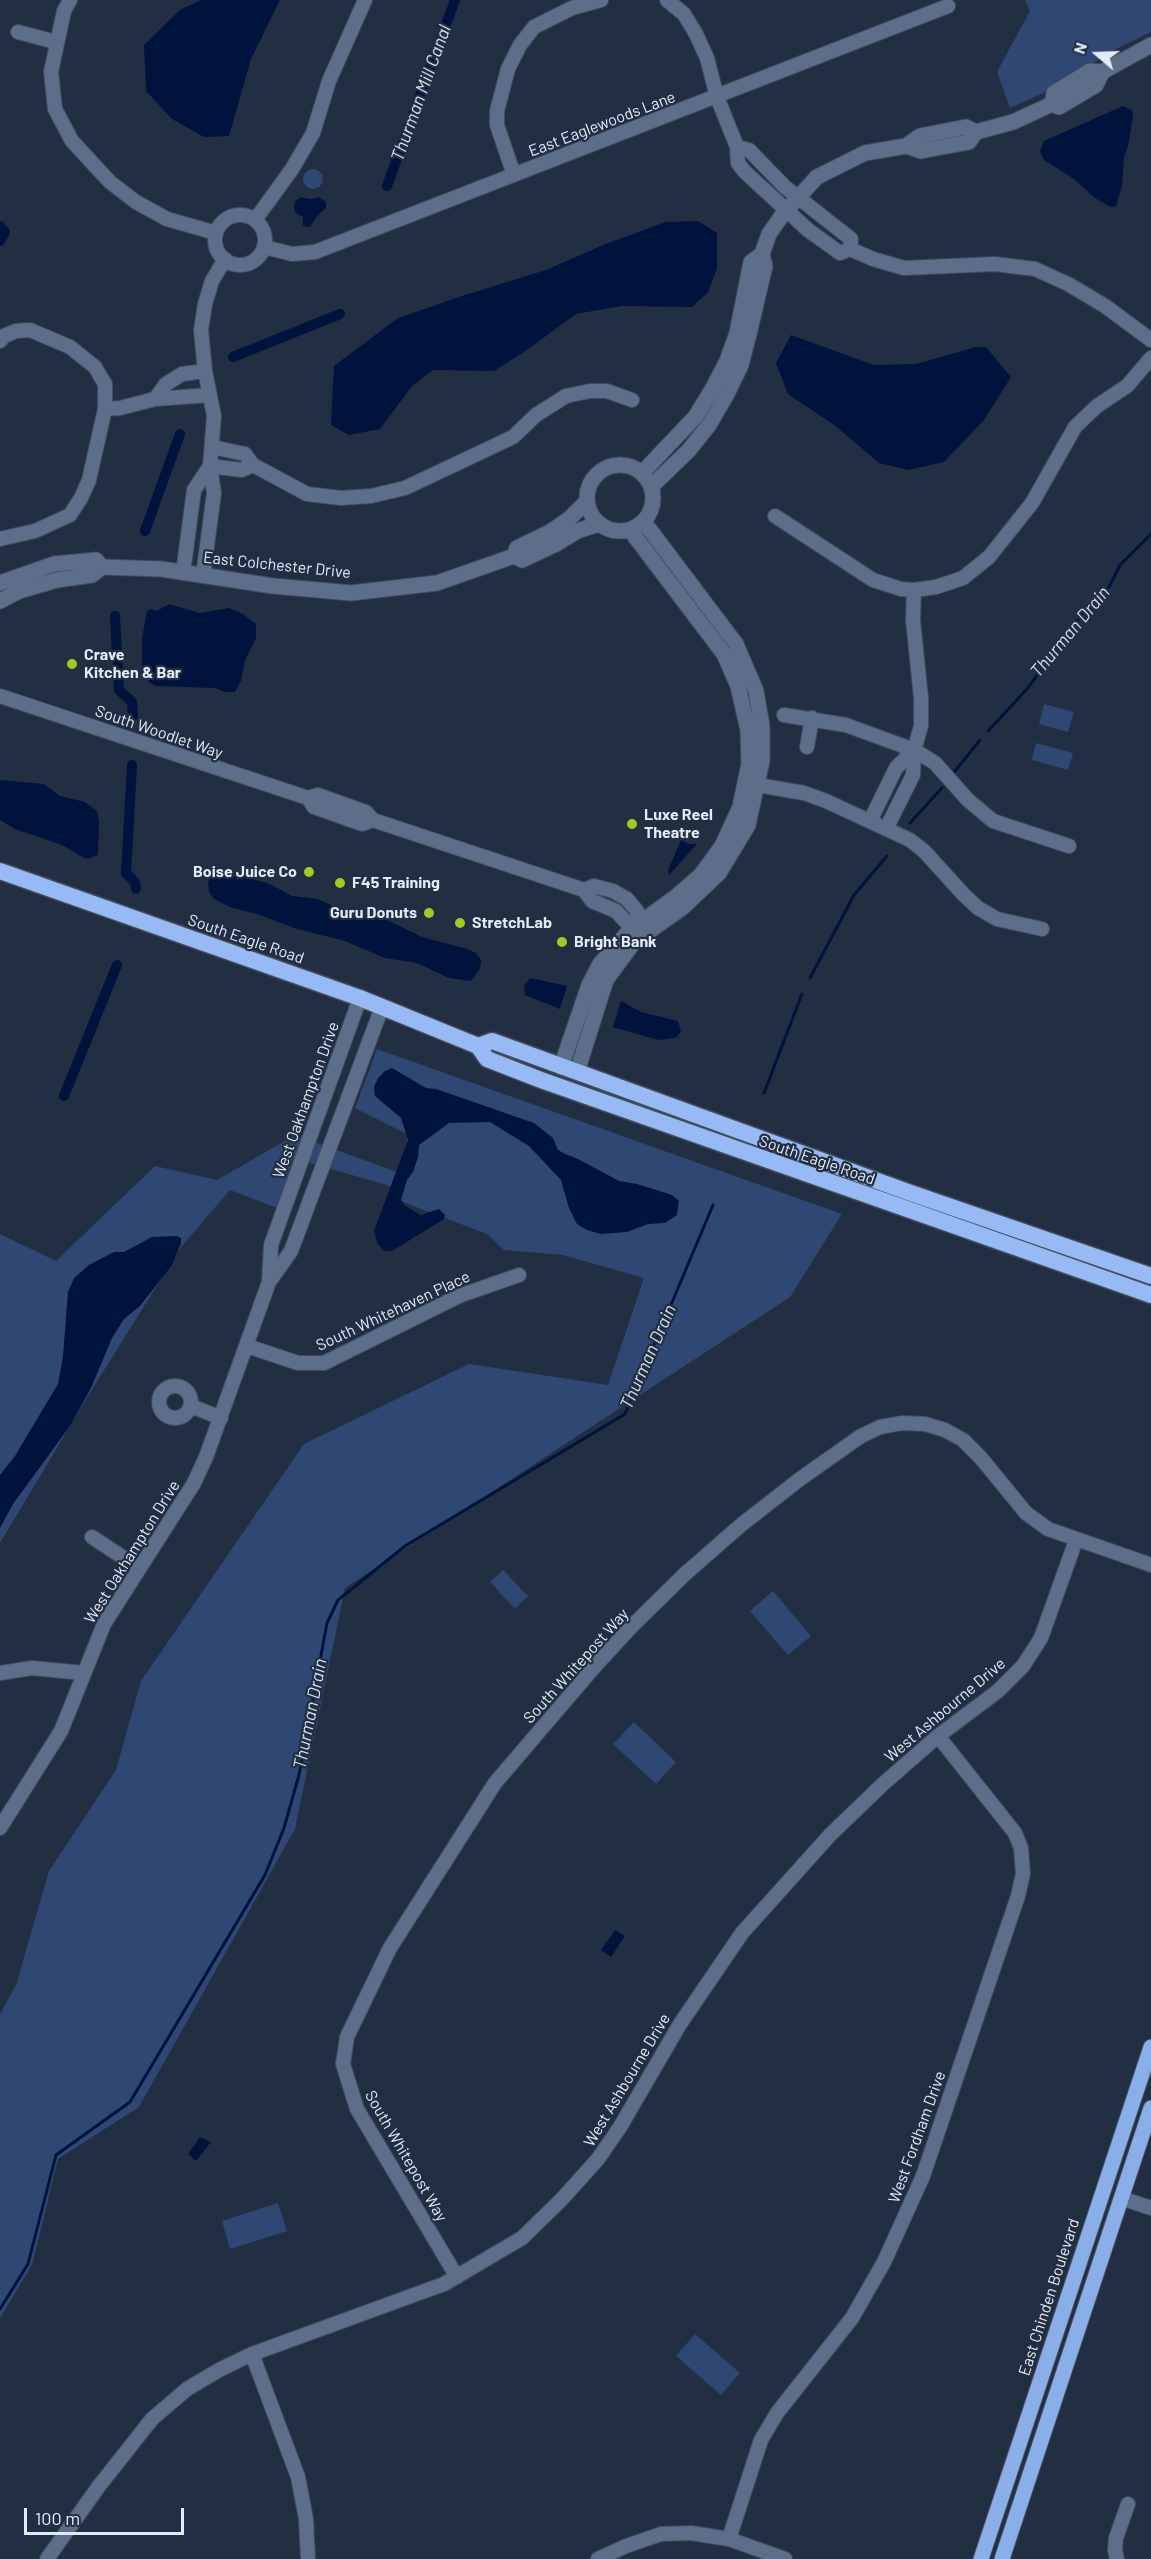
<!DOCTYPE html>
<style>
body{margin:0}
#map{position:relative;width:1151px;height:2559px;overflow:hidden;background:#222e42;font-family:Barlow,sans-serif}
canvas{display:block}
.north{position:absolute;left:1067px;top:24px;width:60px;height:60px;-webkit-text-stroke:4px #222e42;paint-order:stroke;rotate:289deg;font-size:16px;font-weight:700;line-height:24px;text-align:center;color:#e3ebf8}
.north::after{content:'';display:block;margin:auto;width:21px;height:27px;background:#e3ebf8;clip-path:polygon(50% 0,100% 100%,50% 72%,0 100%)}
.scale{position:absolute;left:24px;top:2508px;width:160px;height:27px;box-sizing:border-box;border:3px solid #e3ebf8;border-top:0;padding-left:8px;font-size:18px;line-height:21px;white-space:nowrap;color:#e3ebf8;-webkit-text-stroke:4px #222e42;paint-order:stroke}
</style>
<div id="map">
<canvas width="1151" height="2559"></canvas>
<div class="north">N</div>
<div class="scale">100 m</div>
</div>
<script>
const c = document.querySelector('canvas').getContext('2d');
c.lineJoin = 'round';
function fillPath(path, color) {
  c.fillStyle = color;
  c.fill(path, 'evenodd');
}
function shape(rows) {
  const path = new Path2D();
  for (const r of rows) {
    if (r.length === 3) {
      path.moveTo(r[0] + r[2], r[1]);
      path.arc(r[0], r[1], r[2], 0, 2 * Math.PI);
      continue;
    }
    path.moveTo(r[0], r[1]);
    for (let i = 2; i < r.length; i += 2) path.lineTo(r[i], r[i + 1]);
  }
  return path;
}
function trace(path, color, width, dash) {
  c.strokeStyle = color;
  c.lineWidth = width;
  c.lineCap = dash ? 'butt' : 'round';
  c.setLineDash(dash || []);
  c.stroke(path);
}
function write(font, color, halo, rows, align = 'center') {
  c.font = font + ' Barlow,sans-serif';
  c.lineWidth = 4.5;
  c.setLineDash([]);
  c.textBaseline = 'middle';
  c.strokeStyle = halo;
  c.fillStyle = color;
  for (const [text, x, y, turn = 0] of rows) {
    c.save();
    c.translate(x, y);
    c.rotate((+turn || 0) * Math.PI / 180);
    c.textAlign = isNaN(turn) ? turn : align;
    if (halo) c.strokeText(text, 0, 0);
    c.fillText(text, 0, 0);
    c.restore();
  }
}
fillPath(shape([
 [1025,0,1151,0,1151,32,1116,49,1050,90,1010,108,997,72,1030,11],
 [313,179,10],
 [1044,704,1074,712,1068,732,1039,724],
 [1036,743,1073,753,1068,770,1032,760],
 [377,1049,842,1214,790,1297,345,1588,295,1829,139,2107,58,2159,32,2265,0,2318,0,2014,16,1985,49,1871,116,1770,141,1681,304,1444,469,1364,608,1385,644,1278,563,1255,504,1250,487,1234,403,1202,390,1186,293,1158,277,1208,230,1190,181,1247,88,1396,0,1543,0,1234,56,1261,155,1166,217,1180,295,1135,408,1176,407,1134,355,1108],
 [503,1570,528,1596,515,1609,490,1582],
 [773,1591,811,1636,788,1655,750,1611],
 [634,1722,676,1762,656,1784,613,1744],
 [278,2203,287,2231,230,2249,222,2221],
 [695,2334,740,2373,721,2395,676,2356]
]), '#2e4873');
fillPath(shape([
 [201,0,280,0,251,59,229,136,204,137,172,119,146,91,144,45,180,10],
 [1123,106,1132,110,1133,117,1128,146,1124,157,1122,186,1116,206,1111,207,1095,198,1074,179,1044,160,1040,151,1044,141],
 [301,197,310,199,319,197,326,202,326,208,317,216,310,227,303,226,303,217,296,213,294,209,295,201],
 [698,221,717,233,717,269,708,292,692,307,622,306,576,314,524,352,494,371,433,370,412,386,380,429,349,435,331,425,334,366,398,318,462,296,546,270,608,243,666,222],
 [791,335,874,365,916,364,976,347,986,347,1011,377,984,420,944,462,908,470,879,463,833,424,788,394,776,363],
 [169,604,200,613,229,608,243,614,256,624,256,638,245,660,241,681,235,692,225,692,215,688,157,686,150,683,142,672,142,638,147,611,151,609,157,611],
 [0,780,44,784,60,796,85,802,97,811,99,822,98,855,86,859,62,845,15,829,0,820],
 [681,840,689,844,697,844,669,875,668,870],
 [221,870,270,884,292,896,318,899,344,911,387,920,422,937,467,949,476,953,481,960,480,968,471,981,449,978,417,963,385,958,345,941,294,928,260,915,230,907,214,899,209,892,208,884,210,877],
 [530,978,567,986,560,1009,525,995,524,986],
 [621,1001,641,1012,678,1021,681,1032,675,1038,658,1040,613,1027],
 [392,1068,426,1088,436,1089,534,1123,553,1138,558,1150,565,1154,578,1159,619,1181,637,1184,672,1195,679,1201,677,1215,665,1223,648,1224,627,1232,601,1234,587,1230,577,1224,569,1208,561,1180,529,1146,490,1122,449,1123,419,1145,418,1157,413,1172,407,1180,401,1200,404,1205,421,1215,439,1209,445,1215,444,1219,392,1251,384,1251,377,1243,374,1231,408,1140,401,1118,375,1096,374,1087,378,1078,385,1071],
 [177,1236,181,1238,181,1243,172,1265,140,1306,124,1319,112,1338,91,1388,70,1426,13,1504,0,1528,0,1475,15,1456,58,1384,63,1356,68,1292,74,1278,89,1265,114,1252,124,1252,152,1237],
 [615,1930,625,1936,611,1957,601,1950],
 [200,2137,211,2142,196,2161,188,2154]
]), '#00133d');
trace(shape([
 [988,731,1027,689,1083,613,1109,587,1120,565,1151,534],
 [955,771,980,740],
 [910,823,942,788],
 [810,978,854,895,887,856],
 [764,1093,802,994],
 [0,2309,28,2264,56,2155,130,2102,265,1875,284,1828,299,1775,327,1623,338,1600,405,1546,625,1414,713,1205]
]), '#00133d', 3);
trace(shape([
 [387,186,455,0],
 [0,226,5,232,0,241],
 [233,357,340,314],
 [145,531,180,434],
 [115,616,119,690,132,702,133,716],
 [132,765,126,873,135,882,136,889],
 [64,1096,117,965]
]), '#00133d', 10);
const minor = shape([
 [70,0,64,11,51,72,55,109,72,141,110,182,136,202,167,219,216,233],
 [667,0,684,14,696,34,707,58,717,97,737,147],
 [18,32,56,42],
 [737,147,749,150,785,187,851,239,850,249,840,253,808,230,744,171,738,163,737,147],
 [514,175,497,125,497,111,508,69,520,45,534,27,572,8,601,0],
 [240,240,25],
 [255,220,292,169,313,133,329,81,365,0],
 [264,247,292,254,315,252,948,6],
 [850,249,873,259,904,268,995,264,1035,269,1068,284,1105,306,1151,340],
 [0,341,4,336,16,331,30,330,70,347,95,367,105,384,105,409],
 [205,371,182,374,166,384,155,399,210,395],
 [253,465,307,494,341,498,371,496,405,488,513,437,536,415,566,396,590,391,607,391,632,400],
 [210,466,242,470,253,465,245,454,212,447],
 [775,516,873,580,901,589,914,590],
 [0,539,35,531,70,515,81,498,89,480,105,409,120,408,155,399],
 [183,573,194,490,210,466],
 [203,576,214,493,210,466,214,416,205,371,201,330,205,304,212,281,225,259],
 [0,696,308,798,318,795,366,812,373,820,584,890],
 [784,715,846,725,914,750,935,763,968,800,993,821,1069,846],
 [807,747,812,718],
 [914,750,921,726,921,698,913,620,914,590,936,587,963,578,989,557,1032,503,1075,427,1097,406,1127,386,1151,358],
 [746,783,804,793,826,801,910,840,924,851,964,895,978,908,997,919,1042,929],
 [308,798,314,807,362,824,373,820],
 [870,821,896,768,914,750,913,775,886,829],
 [637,925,637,911,627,899,613,891,594,886,584,890,592,901,616,911,625,921,637,925,642,933],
 [360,998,271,1245,269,1282,291,1251,382,1007],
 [247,1346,298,1363,324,1363,459,1296,519,1275],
 [175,1402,16],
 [191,1406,221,1418],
 [92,1537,139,1568],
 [0,1673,32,1668,84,1673],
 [0,1828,61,1731,104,1624,194,1483,206,1457,269,1282],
 [1121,2198,1151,2208],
 [457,2277,357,2109,343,2064,347,2037,390,1948,495,1783,595,1666,632,1626,685,1574,741,1525,800,1479,861,1436,880,1427,902,1423,925,1424,945,1430,963,1440,981,1458,1026,1513,1048,1529,1151,1565],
 [252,2354,298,2477,306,2519,308,2559],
 [729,2539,761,2440,777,2413,852,2318,884,2262,923,2176,1018,1896,1023,1874,1021,1848,1015,1833,938,1736],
 [47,2559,99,2486,152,2419,187,2389,219,2370,252,2354,444,2284,522,2238,562,2199,598,2159,620,2127,680,2024,742,1933,830,1835,883,1784,938,1736,998,1691,1023,1666,1041,1638,1076,1540],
 [598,2559,626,2546,661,2534,691,2533,729,2539,785,2559],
 [1117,2559,1115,2550,1116,2538,1128,2504]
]);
const tertiary = shape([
 [1102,72,1090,71,1054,93,1052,104,1059,107,1096,85,1102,72,1151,45],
 [976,132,966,127,920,136,906,146,921,151,969,142,976,132,1013,122,1052,104],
 [620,498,33],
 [642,473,696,416,713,388,727,361,737,333,751,262,762,254,769,234,783,214,817,177,865,153,906,146],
 [652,486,689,450,709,425,727,394,741,365,749,334,765,266,762,254],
 [514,556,522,560,556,544,577,531,599,524],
 [0,583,54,564,96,560,102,567,161,569,273,586,351,593,437,583,514,556,517,548,550,532,569,519,587,501],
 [0,601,19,591,57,580,92,575,102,567],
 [561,1067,589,985,600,964,630,930,677,896,701,875,722,846,740,807,749,764,748,730,738,686,724,654,630,530],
 [577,1072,606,980,634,942,682,908,719,873,748,825,762,761,762,726,756,691,736,644,644,522]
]);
const primary = shape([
 [981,2559,1151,2047],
 [1002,2559,1151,2108]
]);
const trunk = shape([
 [0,871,360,998,478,1046,487,1059,541,1080,1151,1295],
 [478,1046,492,1041,908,1192,1151,1276]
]);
trace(minor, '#414c5f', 16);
trace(tertiary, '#414c5f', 17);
trace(primary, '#414c5f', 17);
trace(trunk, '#414c5f', 19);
trace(minor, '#5d6e8a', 14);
trace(tertiary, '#5d6e8a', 15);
trace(primary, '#8aaee8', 15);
trace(trunk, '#97baf4', 16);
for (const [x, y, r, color] of [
 [72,664,6,"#a3c926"],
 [632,824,6,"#a3c926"],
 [309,872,6,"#a3c926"],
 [340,883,6,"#a3c926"],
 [429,913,6,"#a3c926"],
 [460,923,6,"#a3c926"],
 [562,942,6,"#a3c926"]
]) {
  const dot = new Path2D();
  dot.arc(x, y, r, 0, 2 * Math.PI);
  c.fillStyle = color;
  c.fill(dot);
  trace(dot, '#222e42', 2);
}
write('16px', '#e3ebf8', '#222e42', [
 ["East Eaglewoods Lane",602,124,-21],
 ["East Colchester Drive",277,565,6],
 ["South Woodlet Way",159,732,19],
 ["South Eagle Road",246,939,19],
 ["West Oakhampton Drive",306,1100,-70],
 ["South Eagle Road",817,1160,19],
 ["South Whitehaven Place",393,1311,-25],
 ["West Oakhampton Drive",132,1552,-58],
 ["South Whitepost Way",576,1666,-48],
 ["West Ashbourne Drive",945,1710,-40],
 ["West Ashbourne Drive",627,2080,-59],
 ["West Fordham Drive",917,2137,-70],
 ["South Whitepost Way",406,2156,60],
 ["East Chinden Boulevard",1049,2297,-72]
]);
write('bold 16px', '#e3ebf8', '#222e42', [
 ["Crave",84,655],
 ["Kitchen & Bar",84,673],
 ["Luxe Reel",644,815],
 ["Theatre",644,833],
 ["Boise Juice Co",297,872,"right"],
 ["F45 Training",352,883],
 ["Guru Donuts",417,913,"right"],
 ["StretchLab",472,923],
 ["Bright Bank",574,942]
], 'left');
write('italic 18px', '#d4dff1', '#222e42', [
 ["Thurman Mill Canal",421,93,-70],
 ["Thurman Drain",1070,632,-50],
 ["Thurman Drain",648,1357,-66],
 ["Thurman Drain",310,1714,-79]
]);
</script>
